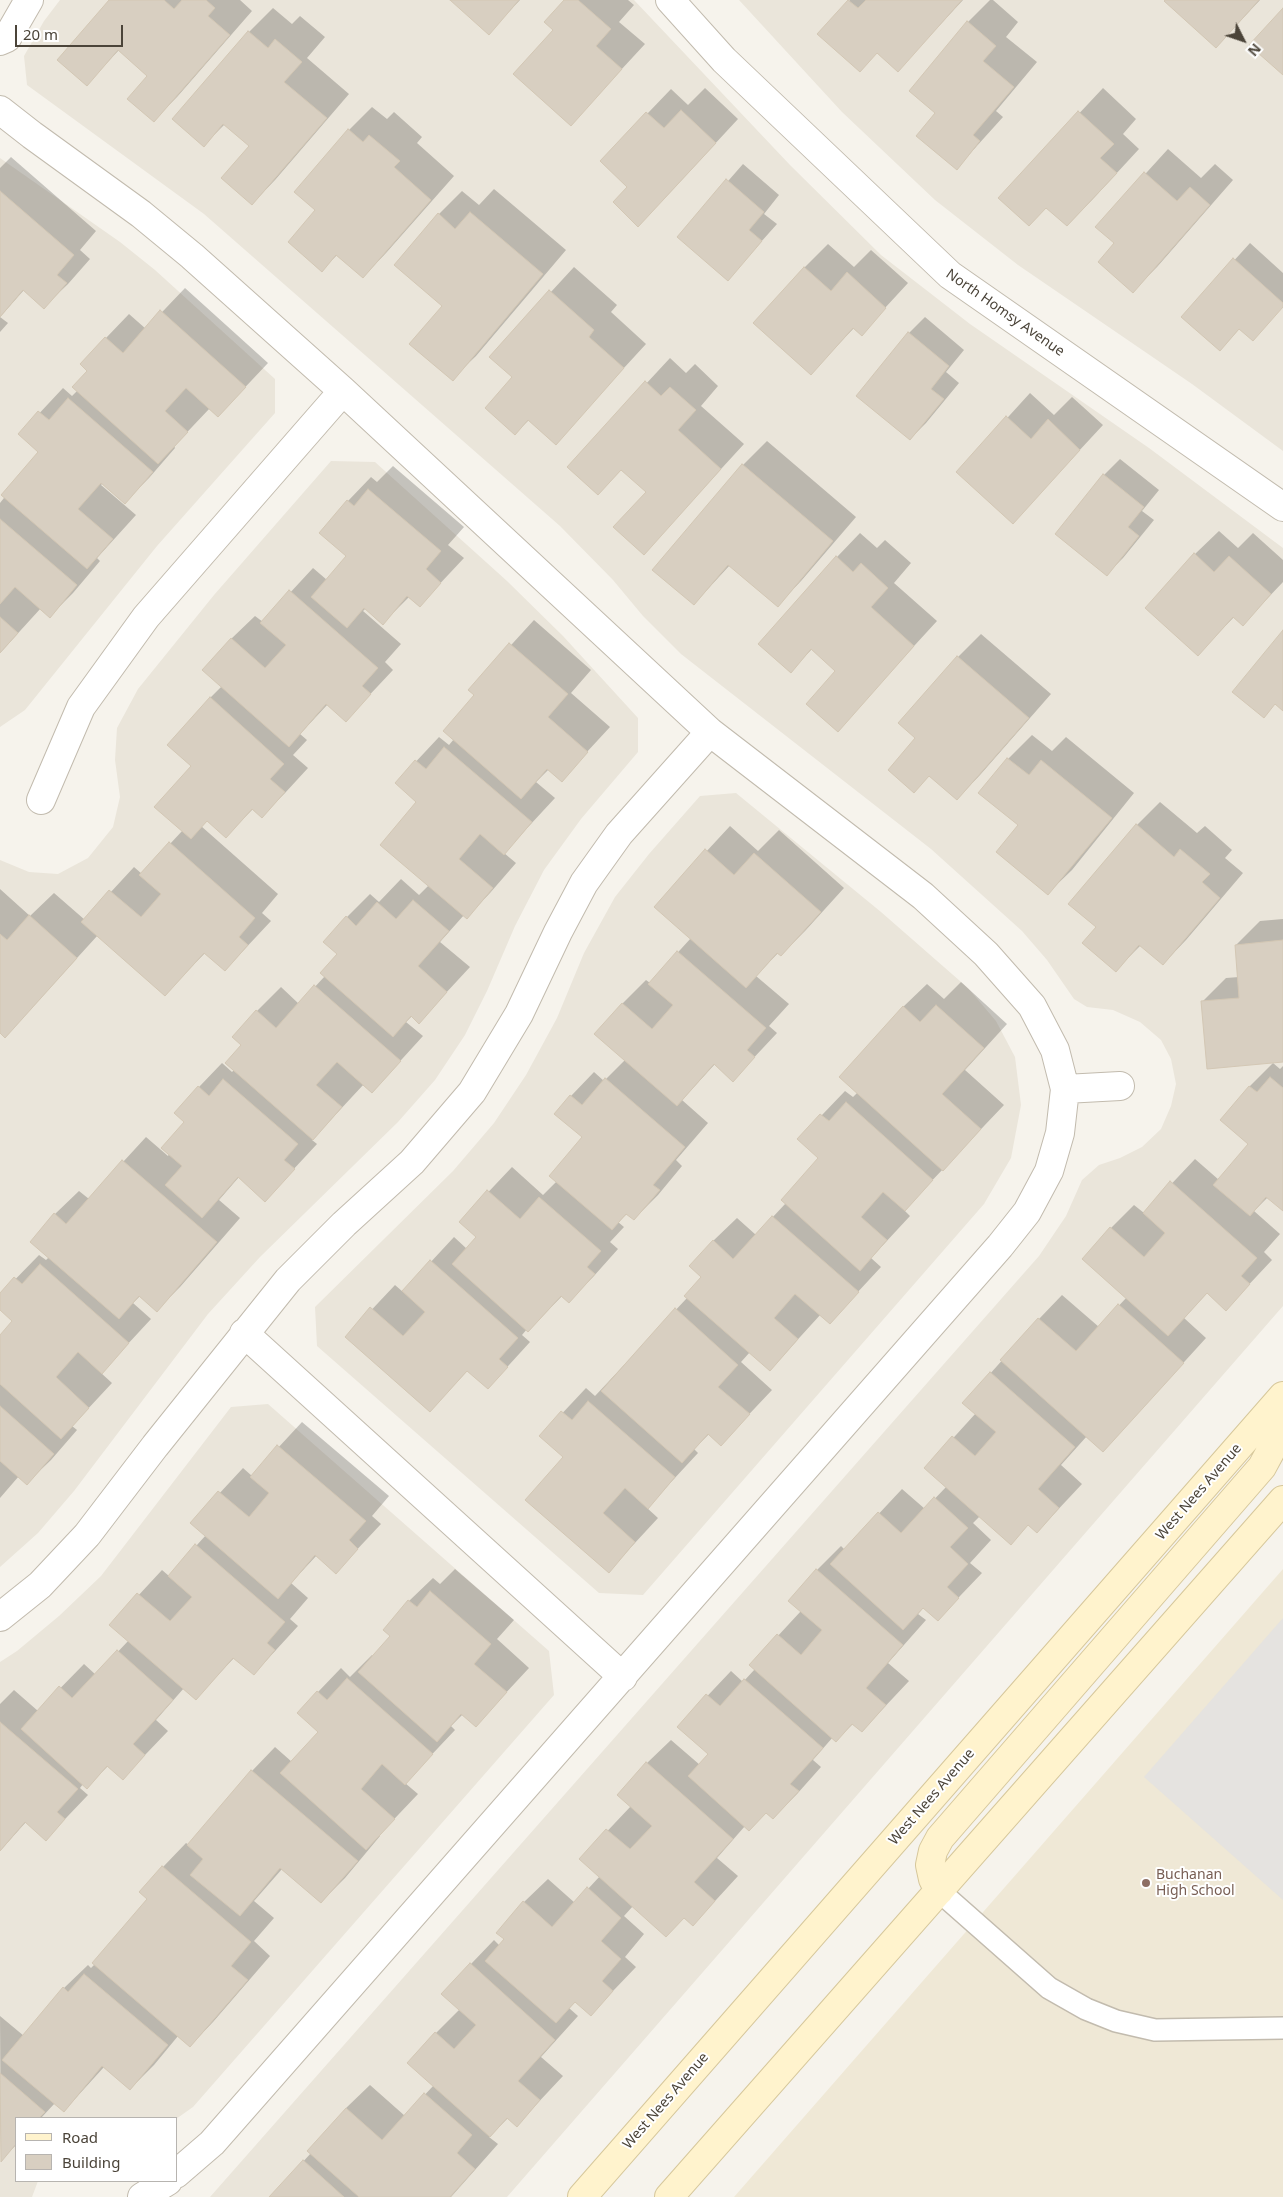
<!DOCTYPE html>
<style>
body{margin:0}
#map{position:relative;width:1283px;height:2197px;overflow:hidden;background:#f6f3ec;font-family:"Noto Sans",sans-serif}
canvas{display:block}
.legend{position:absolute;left:15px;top:2117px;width:162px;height:65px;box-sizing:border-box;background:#fff;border:1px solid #b7b4b0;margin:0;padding:6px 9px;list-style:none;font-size:15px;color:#4b4439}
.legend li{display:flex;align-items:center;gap:10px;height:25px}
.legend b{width:25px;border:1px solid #b7b4b0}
.north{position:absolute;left:1218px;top:15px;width:50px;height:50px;-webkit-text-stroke:4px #fff;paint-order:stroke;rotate:131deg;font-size:14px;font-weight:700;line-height:20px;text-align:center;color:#4b4439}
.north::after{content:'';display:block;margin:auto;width:18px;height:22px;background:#4b4439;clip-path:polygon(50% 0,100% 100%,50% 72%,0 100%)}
.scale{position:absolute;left:15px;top:25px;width:108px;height:22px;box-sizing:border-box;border:2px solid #4b4439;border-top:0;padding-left:6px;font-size:15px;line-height:18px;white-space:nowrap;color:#4b4439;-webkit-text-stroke:4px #fff;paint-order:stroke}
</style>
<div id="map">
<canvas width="1283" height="2197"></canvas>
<ul class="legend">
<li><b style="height:6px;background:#fff3cd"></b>Road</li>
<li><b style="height:14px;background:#d8cfc1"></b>Building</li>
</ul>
<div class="north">N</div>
<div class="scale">20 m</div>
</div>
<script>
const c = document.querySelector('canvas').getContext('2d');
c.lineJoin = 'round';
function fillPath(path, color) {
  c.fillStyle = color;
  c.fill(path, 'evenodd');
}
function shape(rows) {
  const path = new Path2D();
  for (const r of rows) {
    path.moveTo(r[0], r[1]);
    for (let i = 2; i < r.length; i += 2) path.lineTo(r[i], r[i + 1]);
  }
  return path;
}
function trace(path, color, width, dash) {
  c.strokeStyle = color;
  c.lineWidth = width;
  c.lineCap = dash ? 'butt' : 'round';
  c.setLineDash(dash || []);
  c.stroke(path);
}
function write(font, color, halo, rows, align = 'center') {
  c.font = font + ' "Noto Sans",sans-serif';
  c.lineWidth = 4;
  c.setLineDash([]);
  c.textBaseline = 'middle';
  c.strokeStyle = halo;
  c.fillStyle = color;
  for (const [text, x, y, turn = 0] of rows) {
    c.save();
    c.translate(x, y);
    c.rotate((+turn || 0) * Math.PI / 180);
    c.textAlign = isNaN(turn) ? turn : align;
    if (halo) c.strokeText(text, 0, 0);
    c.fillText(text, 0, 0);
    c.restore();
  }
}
fillPath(shape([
 [60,0,634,0,790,165,881,255,970,324,1149,448,1283,548,1283,1306,507,2197,210,2197,1039,1256,1066,1216,1082,1180,1099,1165,1120,1158,1142,1147,1161,1129,1171,1106,1176,1084,1171,1059,1161,1040,1140,1022,1113,1010,1087,1007,1074,999,1047,960,1022,931,931,849,681,654,643,616,613,580,560,526,204,214,27,85,24,56,44,21],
 [739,0,1283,0,1283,451,1192,384,1018,265,935,200,842,112],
 [0,158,120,242,155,270,275,379,275,413,157,546,25,710,0,727],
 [331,461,375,462,507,581,563,636,638,718,638,752,581,819,544,870,515,926,487,991,465,1035,435,1080,398,1122,260,1257,208,1314,74,1491,38,1533,0,1567,0,860,29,872,58,874,88,858,113,827,120,797,115,760,117,728,138,689,214,595],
 [736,793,881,912,968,988,996,1021,1015,1057,1021,1105,1011,1158,984,1204,643,1595,599,1593,317,1346,315,1307,453,1171,494,1123,526,1075,557,1018,584,953,615,897,649,854,700,796],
 [268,1404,549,1651,554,1695,193,2107,176,2119,16,2118,16,2181,38,2181,32,2197,0,2197,0,1662,17,1651,59,1616,101,1576,231,1407]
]), '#eae5da');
fillPath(shape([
 [1283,1569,1283,2197,734,2197]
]), '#efe8d6');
fillPath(shape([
 [1283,1618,1283,1900,1144,1777]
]), '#e5e3e0');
fillPath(shape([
 [111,0,240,0,252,11,177,97,154,120,149,75,119,50,87,84],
 [452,0,520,0,489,33],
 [565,0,628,0,634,5,619,22,645,44,571,124,555,30],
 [850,0,963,0,898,70,878,52,819,34],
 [990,0,993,0,1018,22,1006,37,1037,62,996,111,1003,117,957,168,937,113,968,22],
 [1167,0,1260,0,1216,47],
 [273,8,292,24,300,16,325,37,307,58,349,94,275,180,252,204,250,146,225,124,204,145,173,119,249,32],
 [705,88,738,119,662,201,602,161,671,89,688,105],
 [1103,88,1136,119,1123,134,1139,149,1091,201,1067,225,1047,207,1000,198],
 [372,107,387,119,394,112,422,137,417,143,454,176,386,253,363,277,337,255,322,270,317,210,349,130],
 [1168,149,1201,178,1215,164,1233,180,1157,267,1133,291,1116,243,1097,227],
 [11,157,96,231,80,250,90,259,68,284,44,307,24,290,0,317,8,323,0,332,0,168],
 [743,164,779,195,764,214,777,224,728,279,679,237],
 [494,189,566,250,476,356,452,379,443,306,439,214,462,191,479,205],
 [1250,243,1283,273,1283,307,1240,328,1220,350,1183,317],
 [828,244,854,267,871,250,908,283,861,334,854,328,811,373,804,268],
 [574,267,617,305,611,312,646,344,555,443,529,420,515,433,514,377,491,357],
 [185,288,268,363,218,416,210,408,174,446,175,448,149,478,125,502,103,483,101,485,136,515,97,558,100,561,73,593,50,616,41,608,0,653,0,503,40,452,20,434,63,388,72,396,78,390,106,338,129,314,146,329],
 [925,317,964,350,946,372,959,383,926,423,910,439,909,333],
 [670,358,686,373,695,364,718,386,701,406,744,444,644,553,648,492,622,469,598,493,569,467],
 [1030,393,1054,415,1072,397,1103,425,1013,522,958,472],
 [767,441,856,517,801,581,778,605,730,565,694,604,654,570,743,465],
 [1120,459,1159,490,1142,511,1154,520,1123,558,1107,574,1056,534,1104,475],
 [393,466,464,527,448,545,464,558,419,606,409,597,383,623,366,608,363,611,401,644,385,662,393,670,346,720,328,704,300,734,307,740,293,755,308,768,285,793,262,816,253,809,226,836,208,820,201,826,278,894,262,913,271,921,225,970,205,953,165,994,98,935,5,1037,0,1032,0,889,30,916,54,893,85,920,134,867,142,874,183,830,192,766,210,698,222,686,231,639,255,616,263,622,313,568,327,580,347,556,321,533,348,501,371,477,377,482],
 [1219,531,1238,548,1253,533,1283,560,1283,582,1243,624,1235,616,1198,654,1195,554],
 [860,533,877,548,885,540,911,563,894,583,937,621,837,730,837,671,812,649,791,671,837,557],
 [534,620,591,670,571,693,610,727,561,780,549,769,536,782,555,798,504,853,516,863,490,893,467,917,464,915,440,942,470,967,419,1022,412,1016,406,1022,423,1036,372,1092,364,1084,312,1140,317,1144,265,1200,239,1177,219,1200,240,1218,180,1287,157,1310,140,1296,133,1303,151,1319,101,1373,112,1383,72,1426,77,1430,51,1460,27,1483,19,1476,0,1498,0,1336,14,1321,0,1309,0,1295,39,1255,46,1260,49,1257,55,1214,79,1191,89,1199,146,1137,168,1156,186,1122,199,1087,222,1063,232,1072,234,1070,257,1011,281,987,299,1004,325,976,339,954,347,917,370,894,379,902,401,879,419,895,429,885,418,802,396,783,439,737,449,745,454,739,476,695,470,690],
 [981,634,1051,694,980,775,957,799,930,775,914,791,917,738,958,657],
 [1032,735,1052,751,1066,737,1134,793,1072,870,1048,893,1020,825,980,793,1008,759],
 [1160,802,1197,833,1205,826,1232,850,1225,858,1243,873,1186,940,1163,964,1141,945,1116,970,1098,927,1137,825],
 [730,826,758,851,779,830,844,888,805,931,781,955,779,952,756,976,789,1004,769,1026,777,1033,733,1080,715,1064,682,1100,708,1123,676,1160,682,1166,658,1195,634,1219,628,1213,618,1222,624,1227,610,1242,618,1249,593,1277,569,1301,563,1295,528,1331,527,1329,522,1335,530,1342,488,1388,468,1370,430,1411,346,1337,395,1285,403,1292,454,1237,467,1249,478,1237,461,1221,512,1167,543,1195,557,1181,583,1137,571,1096,594,1072,604,1081,625,1060,596,1034,623,1003,646,980,650,983,691,938,655,907],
 [1283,919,1283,1061,1202,1002,1226,978,1239,977,1236,945,1260,921],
 [961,982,1007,1024,965,1070,1004,1105,904,1210,910,1216,871,1258,881,1267,830,1322,821,1314,770,1370,750,1352,741,1362,772,1390,721,1444,709,1434,694,1449,698,1453,647,1508,658,1518,609,1571,565,1457,541,1436,586,1388,595,1396,687,1298,703,1276,713,1241,737,1218,756,1235,786,1203,820,1158,799,1139,845,1091,853,1097,858,1092,903,1007,927,984,944,999],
 [1273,1063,1280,1069,1283,1066,1283,1210,1268,1197,1254,1211,1280,1234,1264,1252,1272,1260,1226,1309,1208,1292,1184,1318,1206,1338,1103,1451,1087,1436,1061,1465,1082,1484,1037,1532,1029,1524,1011,1543,980,1516,973,1523,991,1540,970,1563,982,1573,938,1619,924,1607,918,1614,926,1620,888,1663,909,1681,862,1731,854,1723,836,1740,833,1737,813,1760,821,1767,797,1794,773,1818,767,1812,745,1826,717,1858,738,1876,716,1900,693,1924,685,1917,633,1906,624,1916,644,1934,625,1957,636,1967,591,2014,576,2001,569,2008,578,2016,541,2057,563,2076,517,2125,509,2117,489,2137,498,2144,451,2197,271,2197,311,2153,346,2108,370,2085,405,2116,434,2085,436,2033,460,2009,471,1964,494,1940,500,1946,505,1939,524,1902,548,1879,575,1903,600,1876,581,1859,631,1806,647,1763,671,1740,700,1765,710,1754,678,1727,731,1671,743,1682,755,1669,751,1665,801,1611,790,1601,817,1570,841,1546,845,1550,902,1489,925,1509,947,1486,926,1468,976,1413,964,1403,1039,1319,1062,1295,1099,1327,1127,1297,1111,1228,1134,1205,1144,1213,1195,1159,1219,1180,1250,1143,1222,1119,1250,1086],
 [302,1422,389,1496,372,1516,381,1524,336,1572,317,1555,291,1583,308,1598,290,1619,298,1626,254,1674,234,1658,196,1698,184,1688,156,1720,168,1731,123,1778,108,1766,87,1787,83,1784,80,1788,88,1795,46,1839,26,1822,0,1851,0,1704,14,1690,38,1711,84,1664,96,1675,129,1640,111,1625,162,1570,169,1576,206,1535,192,1523,243,1468,252,1476],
 [455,1569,514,1620,497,1639,529,1668,476,1725,463,1714,451,1726,455,1730,405,1783,418,1794,379,1835,380,1836,345,1878,321,1902,282,1869,254,1901,274,1918,254,1941,270,1956,213,2022,190,2046,178,2036,154,2065,130,2089,104,2067,64,2111,55,2103,41,2118,16,2118,16,2145,1,2160,0,2016,24,2036,64,1988,88,1965,91,1968,95,1964,148,1898,163,1867,186,1843,189,1845,252,1771,275,1747,292,1762,320,1732,318,1692,341,1668,350,1677,372,1655,374,1657,392,1636,409,1601,433,1578,440,1584]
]), '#0003');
const building = shape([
 [109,0,164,0,174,9,182,0,206,0,215,8,208,16,230,35,154,122,127,99,147,76,118,50,87,86,57,60,109,0],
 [450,0,519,0,489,35,450,0],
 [564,0,578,0,611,29,596,46,622,69,571,126,513,74,553,30,544,22,564,0],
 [848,0,858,8,866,0,962,0,898,72,877,53,860,72,817,34,848,0],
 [1165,0,1259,0,1216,48,1164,1,1165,0],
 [1283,8,1283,75,1249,45,1283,8],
 [967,21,996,46,983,61,1014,87,973,135,980,141,957,170,916,136,935,113,909,91,967,21],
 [248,31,268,48,275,39,302,62,284,82,327,118,252,205,221,178,249,146,223,124,204,147,172,119,248,31],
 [681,110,716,143,638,227,613,202,627,187,600,161,646,112,664,128,681,110],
 [1078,111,1114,144,1100,158,1117,173,1067,226,1046,208,1029,226,998,198,1078,111],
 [348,129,363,142,369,135,400,161,394,167,431,200,363,278,336,255,322,272,288,242,315,210,294,192,348,129],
 [1144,172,1177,201,1190,187,1210,205,1133,293,1098,262,1114,243,1095,227,1144,172],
 [726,179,764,212,749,230,762,241,728,281,677,237,726,179],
 [0,191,74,255,57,275,67,283,44,309,23,290,0,317,0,191],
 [470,212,543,274,453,381,409,344,442,306,394,265,438,213,455,229,470,212],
 [1233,258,1283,303,1283,307,1253,341,1239,329,1220,351,1181,317,1233,258],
 [804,267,831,291,847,272,886,308,862,336,853,328,811,375,753,323,804,267],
 [549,290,594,330,589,337,624,368,556,445,528,420,515,435,485,408,512,377,489,357,549,290],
 [160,310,246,387,218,417,186,388,165,411,188,432,158,464,72,387,87,371,80,364,105,337,123,353,160,310],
 [908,332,949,366,931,389,944,399,910,440,856,396,908,332],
 [645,381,661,396,670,387,696,410,678,430,721,469,644,555,613,527,646,492,621,470,598,495,567,467,645,381],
 [68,398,153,472,125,504,101,483,78,509,113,539,87,569,1,495,38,452,18,434,38,411,49,420,68,398],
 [1006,416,1031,439,1048,419,1080,450,1013,524,956,472,1006,416],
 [742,464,833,541,778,607,728,565,694,605,652,570,742,464],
 [1103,474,1144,507,1128,527,1139,536,1107,576,1055,534,1103,474],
 [368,489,441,551,426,569,441,583,420,607,407,596,383,625,364,608,347,628,311,597,346,556,319,533,347,500,354,506,368,489],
 [0,519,77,585,50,618,15,587,0,604,0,519],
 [1194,553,1214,572,1229,556,1271,594,1243,626,1233,617,1198,656,1145,608,1194,553],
 [836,556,853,572,861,563,888,588,871,607,914,646,838,732,806,704,835,671,811,649,791,673,758,644,836,556],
 [289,590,378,668,362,686,371,694,346,722,326,704,289,747,202,670,231,638,265,668,286,645,260,623,289,590],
 [0,617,18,633,0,653,0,617],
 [1283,630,1283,711,1275,704,1264,718,1232,692,1283,630],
 [509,643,568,694,548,717,588,752,562,782,547,769,521,799,443,731,474,695,468,690,509,643],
 [957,656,1029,718,957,800,929,776,914,793,888,770,915,738,898,723,957,656],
 [210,697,284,764,270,779,285,792,262,818,252,809,226,838,207,821,191,839,154,807,191,766,167,745,210,697],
 [444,747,532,822,504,855,480,834,459,859,493,888,467,919,380,845,416,802,395,783,415,760,426,769,444,747],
 [1007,758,1029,775,1041,760,1112,818,1048,895,996,852,1018,825,978,793,1007,758],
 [1136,824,1174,857,1180,849,1210,874,1202,882,1220,898,1163,965,1139,945,1116,972,1082,943,1096,927,1068,904,1136,824],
 [169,842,255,918,239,937,248,945,225,971,204,953,165,996,81,922,109,890,141,917,161,894,139,875,169,842],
 [705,849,734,875,754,853,821,912,781,956,777,953,746,988,654,907,705,849],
 [413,900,449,931,418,966,447,992,419,1024,411,1016,393,1037,320,973,337,954,323,942,346,916,356,926,377,902,396,919,413,900],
 [29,915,77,958,5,1038,0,1033,0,934,7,940,29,915],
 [1283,940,1283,1062,1207,1069,1201,1001,1239,998,1235,945,1283,940],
 [677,951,766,1028,747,1050,755,1057,733,1082,714,1064,677,1106,594,1034,622,1003,652,1029,673,1005,648,984,677,951],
 [314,985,401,1061,372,1093,337,1062,316,1085,342,1107,313,1140,225,1063,241,1045,232,1037,256,1010,276,1028,314,985],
 [936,1005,984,1048,942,1094,981,1129,943,1171,839,1077,903,1006,920,1022,936,1005],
 [1270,1077,1283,1088,1283,1211,1266,1197,1250,1216,1213,1185,1248,1144,1220,1120,1249,1086,1257,1092,1270,1077],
 [605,1078,685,1147,653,1185,660,1190,634,1220,626,1214,612,1230,549,1176,582,1137,554,1114,570,1095,582,1105,605,1078],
 [223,1079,298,1144,284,1160,295,1169,265,1202,238,1177,202,1218,165,1185,182,1166,161,1148,184,1122,174,1113,198,1086,209,1096,223,1079],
 [846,1102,933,1180,905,1211,883,1192,861,1217,887,1240,860,1271,781,1200,818,1158,797,1139,820,1114,829,1121,846,1102],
 [122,1160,217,1242,157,1312,139,1296,119,1319,30,1242,54,1213,66,1224,122,1160],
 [1170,1181,1257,1258,1241,1276,1250,1284,1226,1311,1207,1293,1168,1336,1082,1259,1110,1227,1144,1257,1165,1233,1143,1213,1170,1181],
 [487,1190,520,1219,539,1197,601,1251,587,1267,595,1274,569,1303,561,1296,528,1332,452,1264,476,1237,459,1222,487,1190],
 [772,1216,859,1292,830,1324,795,1294,774,1318,798,1339,770,1371,684,1296,701,1277,689,1266,713,1240,733,1259,772,1216],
 [430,1260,518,1338,499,1359,508,1367,488,1389,467,1371,430,1412,345,1337,370,1307,403,1336,425,1312,402,1291,430,1260],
 [40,1264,129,1343,102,1374,78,1352,56,1377,89,1408,61,1439,0,1384,0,1335,12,1321,0,1310,0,1293,14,1277,22,1284,40,1264],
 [1118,1304,1184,1363,1103,1452,1000,1360,1038,1318,1076,1351,1118,1304],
 [675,1308,738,1365,718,1387,750,1414,721,1446,708,1434,682,1463,601,1391,675,1308],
 [990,1372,1075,1447,1038,1489,1059,1508,1037,1533,1028,1525,1011,1545,924,1468,952,1436,975,1456,996,1432,962,1403,990,1372],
 [588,1401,675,1477,648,1509,625,1488,603,1513,635,1542,609,1573,525,1500,563,1457,539,1436,561,1411,572,1420,588,1401],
 [0,1406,54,1454,27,1485,0,1461,0,1406],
 [277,1445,366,1521,349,1540,358,1549,336,1574,315,1555,278,1599,190,1523,218,1491,249,1517,269,1493,250,1477,277,1445],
 [934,1497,968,1528,950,1547,968,1564,947,1587,959,1598,938,1621,923,1608,903,1630,830,1564,878,1512,901,1533,934,1497],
 [195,1544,285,1622,267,1643,275,1650,254,1675,233,1658,196,1700,109,1625,137,1593,170,1621,192,1597,168,1576,195,1544],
 [816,1569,903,1645,866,1688,886,1705,862,1732,852,1724,836,1742,749,1665,777,1634,801,1655,822,1630,788,1601,816,1569],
 [430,1591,491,1644,474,1664,507,1692,476,1727,461,1714,437,1742,358,1672,390,1636,383,1630,408,1600,417,1607,430,1591],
 [117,1650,173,1700,133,1744,145,1755,123,1780,107,1766,87,1789,21,1729,59,1686,72,1698,117,1650],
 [347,1678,433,1754,405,1785,382,1764,361,1789,395,1819,366,1850,280,1773,318,1732,297,1713,317,1691,327,1700,347,1678],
 [744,1679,823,1748,790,1784,799,1791,773,1819,766,1813,749,1831,688,1776,708,1754,677,1727,706,1694,720,1706,744,1679],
 [0,1722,78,1789,57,1812,65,1819,46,1841,25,1822,0,1851,0,1722],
 [646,1762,733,1839,694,1882,715,1901,693,1926,684,1918,666,1937,579,1859,606,1829,630,1849,652,1826,617,1795,646,1762],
 [251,1770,358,1861,321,1903,280,1868,240,1916,190,1875,203,1859,187,1845,251,1770],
 [162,1866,251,1942,231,1966,248,1980,190,2047,92,1963,147,1899,139,1892,162,1866],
 [587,1887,621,1918,601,1941,621,1959,602,1981,613,1991,591,2016,575,2002,556,2023,485,1961,504,1939,496,1933,523,1901,552,1927,587,1887],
 [470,1963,555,2040,518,2081,540,2100,517,2127,507,2118,490,2137,407,2063,435,2032,454,2049,476,2025,441,1994,470,1963],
 [84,1974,168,2045,130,2090,102,2066,64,2112,2,2060,63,1987,68,1992,84,1974],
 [0,2073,45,2112,39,2118,16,2118,16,2144,1,2162,0,2073],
 [424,2093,472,2135,457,2153,475,2169,450,2197,359,2197,307,2151,346,2108,382,2140,424,2093],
 [303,2160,344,2197,269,2197,303,2160]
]);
fillPath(building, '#d8cfc1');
trace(building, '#d3c7b4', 1);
const lane = shape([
 [939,1891,1049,1988,1086,2009,1116,2021,1155,2030,1283,2028]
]);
const street = shape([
 [670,0,724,60,950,275,1283,507],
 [0,41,7,38,29,0],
 [0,110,32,135,141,214,192,256,343,391,710,732,923,896,986,954,1032,1006,1055,1050,1065,1089,1060,1133,1049,1171,1027,1212,1000,1246,212,2143,176,2174],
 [41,800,81,707,146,617,343,391],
 [1065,1089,1120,1086],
 [244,1333,623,1677],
 [0,1617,40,1585,87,1535,155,1446,288,1280,344,1224,412,1162,472,1092,519,1014,558,932,584,883,619,834,710,732],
 [142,2197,168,2181]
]);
const secondary = shape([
 [939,1891,933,1879,930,1865,933,1851,940,1838,1262,1467,1283,1428],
 [582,2197,1283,1396],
 [669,2197,1283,1500]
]);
trace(lane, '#c2bbae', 24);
trace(street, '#c2bbae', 30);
trace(secondary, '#d6c79b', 30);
trace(lane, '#fff', 21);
trace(street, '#fff', 28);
trace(secondary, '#fff3cd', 28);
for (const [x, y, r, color] of [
 [1146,1883,5,"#8d6e63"]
]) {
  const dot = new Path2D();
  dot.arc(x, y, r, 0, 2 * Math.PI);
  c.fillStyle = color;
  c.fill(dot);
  trace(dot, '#fff', 2);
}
write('14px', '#4b4439', '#fff', [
 ["North Homsy Avenue",1005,313,35],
 ["West Nees Avenue",1199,1492,-49],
 ["West Nees Avenue",932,1797,-49],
 ["West Nees Avenue",666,2101,-49]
]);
write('14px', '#785e54', '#fff', [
 ["Buchanan",1156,1875],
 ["High School",1156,1891]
], 'left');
</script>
